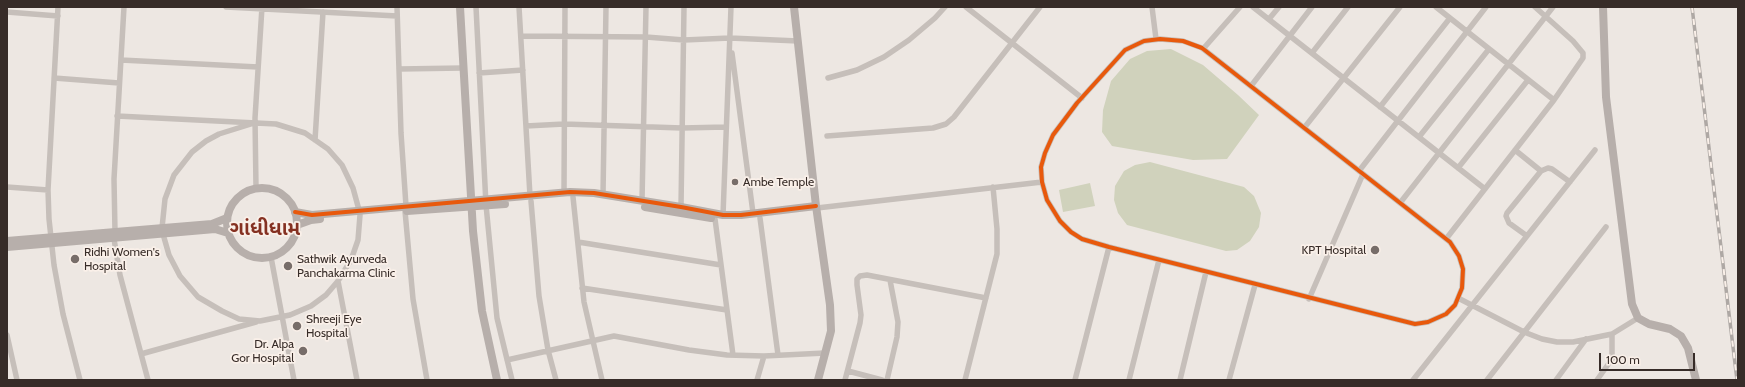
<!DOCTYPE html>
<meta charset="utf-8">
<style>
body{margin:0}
#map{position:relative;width:1745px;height:387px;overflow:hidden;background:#ede7e2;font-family:Cabin,sans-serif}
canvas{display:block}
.frame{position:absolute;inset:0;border:8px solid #372c28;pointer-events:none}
.scale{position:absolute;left:1599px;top:353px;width:96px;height:18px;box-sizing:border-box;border:2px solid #372c28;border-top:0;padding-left:5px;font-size:12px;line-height:14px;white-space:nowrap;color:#372c28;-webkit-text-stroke:3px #faf0e9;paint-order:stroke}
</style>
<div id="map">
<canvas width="1745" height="387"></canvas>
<div class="frame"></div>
<div class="scale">100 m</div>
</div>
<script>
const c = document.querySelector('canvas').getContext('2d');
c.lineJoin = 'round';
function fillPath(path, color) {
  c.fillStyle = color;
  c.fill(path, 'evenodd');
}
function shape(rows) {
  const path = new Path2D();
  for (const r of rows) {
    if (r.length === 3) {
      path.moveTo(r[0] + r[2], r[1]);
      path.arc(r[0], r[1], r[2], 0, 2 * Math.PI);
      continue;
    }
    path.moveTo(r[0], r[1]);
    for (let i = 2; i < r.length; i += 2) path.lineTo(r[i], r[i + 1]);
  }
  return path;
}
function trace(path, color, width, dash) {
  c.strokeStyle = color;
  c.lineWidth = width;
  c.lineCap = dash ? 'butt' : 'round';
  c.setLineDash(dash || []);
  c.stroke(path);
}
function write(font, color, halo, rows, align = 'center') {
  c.font = font + ' Cabin,"Noto Sans Gujarati",sans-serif';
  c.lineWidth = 3.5;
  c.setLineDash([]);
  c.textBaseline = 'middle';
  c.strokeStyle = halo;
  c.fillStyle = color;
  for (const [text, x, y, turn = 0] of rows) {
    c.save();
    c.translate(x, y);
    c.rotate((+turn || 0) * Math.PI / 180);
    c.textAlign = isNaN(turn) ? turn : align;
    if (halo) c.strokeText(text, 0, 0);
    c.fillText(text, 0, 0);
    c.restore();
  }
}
fillPath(shape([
 [1171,49,1203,65,1238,95,1259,115,1227,159,1193,160,1112,146,1102,132,1103,110,1111,81,1130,59,1147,51],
 [1150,162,1244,187,1254,196,1261,213,1259,227,1250,241,1237,250,1226,251,1127,225,1118,213,1114,200,1115,186,1124,171,1135,165],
 [1090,183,1095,206,1063,212,1059,190]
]), '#d0d2bc');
trace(shape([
 [58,7,48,190,49,219,54,265,63,314,80,380],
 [226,7,397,16],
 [397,7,401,133,406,206],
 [476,7,486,205,497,318,512,380],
 [519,7,530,196],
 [966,7,1082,98],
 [1152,7,1156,39],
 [1253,7,1485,189],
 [1436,7,1554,100],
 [7,12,58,16],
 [1269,19,1279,7],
 [521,36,646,37,684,40,730,38,798,41],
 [1160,39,1183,41,1202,48,1450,242,1459,256,1463,269,1462,288,1455,305,1446,314,1428,322,1415,324,1109,247,1082,239,1071,232,1060,221,1047,200,1042,182,1041,167,1045,153,1053,135,1077,103,1125,50,1144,41,1160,39],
 [1203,49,1240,7],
 [732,53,753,213],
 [1312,53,1348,7],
 [121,60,258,67],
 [399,69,463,68],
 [479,73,523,70],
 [54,78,119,83],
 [828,78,857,70,884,57,909,40,935,18,945,7],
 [1251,86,1312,7],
 [1380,107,1450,18],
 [117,116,276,124,305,133,328,149,342,165,353,188,359,210],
 [526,126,564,124,682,128,726,127],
 [1304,128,1400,7],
 [827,136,933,128,946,124,954,117,1040,7],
 [1419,137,1489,49],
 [315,140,323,12],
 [1515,150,1541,171],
 [1458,168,1528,80],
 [1359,171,1486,7],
 [7,187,48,190],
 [256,188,255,118,262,7],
 [564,192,565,7],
 [603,195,606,7],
 [573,197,584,302,602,380],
 [531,201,539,296,548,350,556,380],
 [642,201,646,7],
 [1400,203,1553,7],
 [681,207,684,7],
 [817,208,1042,182],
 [405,211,413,299,427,380],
 [723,215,731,7],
 [760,218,778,355],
 [715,219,733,355],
 [162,228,165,199,174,175,192,152,206,141,219,134,251,124],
 [115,232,114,179,124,7],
 [163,234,169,255,180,276,198,297,222,311,239,319,260,321,290,315,311,306,326,295,338,281,351,260,358,240,360,215],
 [1527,236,1509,223,1506,216,1507,213,1541,171,1548,168,1552,169,1570,182],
 [114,239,120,275,148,380],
 [1446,239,1554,100,1583,58,1583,53,1573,41,1535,7],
 [578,242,721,265],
 [271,257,294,380],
 [338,281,357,380],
 [582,288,727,310],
 [1458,298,1524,332,1542,339,1557,342,1573,342,1612,334,1638,318],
 [1309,299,1363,174],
 [7,335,17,380],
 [141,354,256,322],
 [507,360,614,336,689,350,727,355,764,356,825,353],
 [848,371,882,380],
 [757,380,764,356],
 [845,380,860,323,861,315,857,285,857,279,860,276,867,275,986,298],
 [887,380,897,337,898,322,890,280],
 [965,380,997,254,997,229,993,187],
 [1075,380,1109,247],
 [1129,380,1159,260],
 [1180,380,1206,272],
 [1229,380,1255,285],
 [1413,380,1595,150],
 [1487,380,1606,227],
 [1556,380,1586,339],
 [1597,380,1612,359,1612,334]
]), '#c6bfba', 5.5);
trace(shape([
 [460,7,473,231,482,311,497,380],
 [794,7,816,206,830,305,831,331,818,380],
 [1603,7,1606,97,1632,304,1638,318,1649,324,1670,329,1681,336,1688,348,1696,380],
 [262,223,35],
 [645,207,711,218],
 [407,211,505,204],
 [295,212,312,215,570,192,594,193,681,207,723,215,741,215,816,206],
 [297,225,311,220,320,219],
 [7,241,212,224,227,218],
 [7,247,215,229,228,233]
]), '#b7afab', 8);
const rail = shape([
 [1692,7,1737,380]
]);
trace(rail, '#aea8a4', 3.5);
trace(rail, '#faf0e9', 2, [6]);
trace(shape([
 [1160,39,1183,41,1202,48,1450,242,1459,256,1463,269,1462,288,1455,305,1446,314,1428,322,1415,324,1109,247,1082,239,1071,232,1060,221,1047,200,1042,182,1041,167,1045,153,1053,135,1077,103,1125,50,1144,41,1160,39],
 [295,212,312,215,570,192,594,193,681,207,723,215,741,215,816,206]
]), '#e8590c', 4);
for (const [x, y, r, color] of [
 [735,182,4,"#776d69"],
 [1375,250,5,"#776d69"],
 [75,259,5,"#776d69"],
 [288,266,5,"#776d69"],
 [297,326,5,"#776d69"],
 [303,351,5,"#776d69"]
]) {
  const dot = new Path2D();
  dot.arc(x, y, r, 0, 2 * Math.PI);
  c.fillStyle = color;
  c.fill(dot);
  trace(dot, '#faf0e9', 1.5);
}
write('12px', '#372c28', '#faf0e9', [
 ["Ambe Temple",743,182],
 ["KPT Hospital",1366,250,"right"],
 ["Ridhi Women's",84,252],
 ["Hospital",84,266],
 ["Sathwik Ayurveda",297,259],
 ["Panchakarma Clinic",297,273],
 ["Shreeji Eye",306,319],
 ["Hospital",306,333],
 ["Dr. Alpa",294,344,"right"],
 ["Gor Hospital",294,358,"right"]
], 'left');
write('bold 20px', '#853122', '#faf0e9', [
 ["ગાંધીધામ",265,229]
]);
</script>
